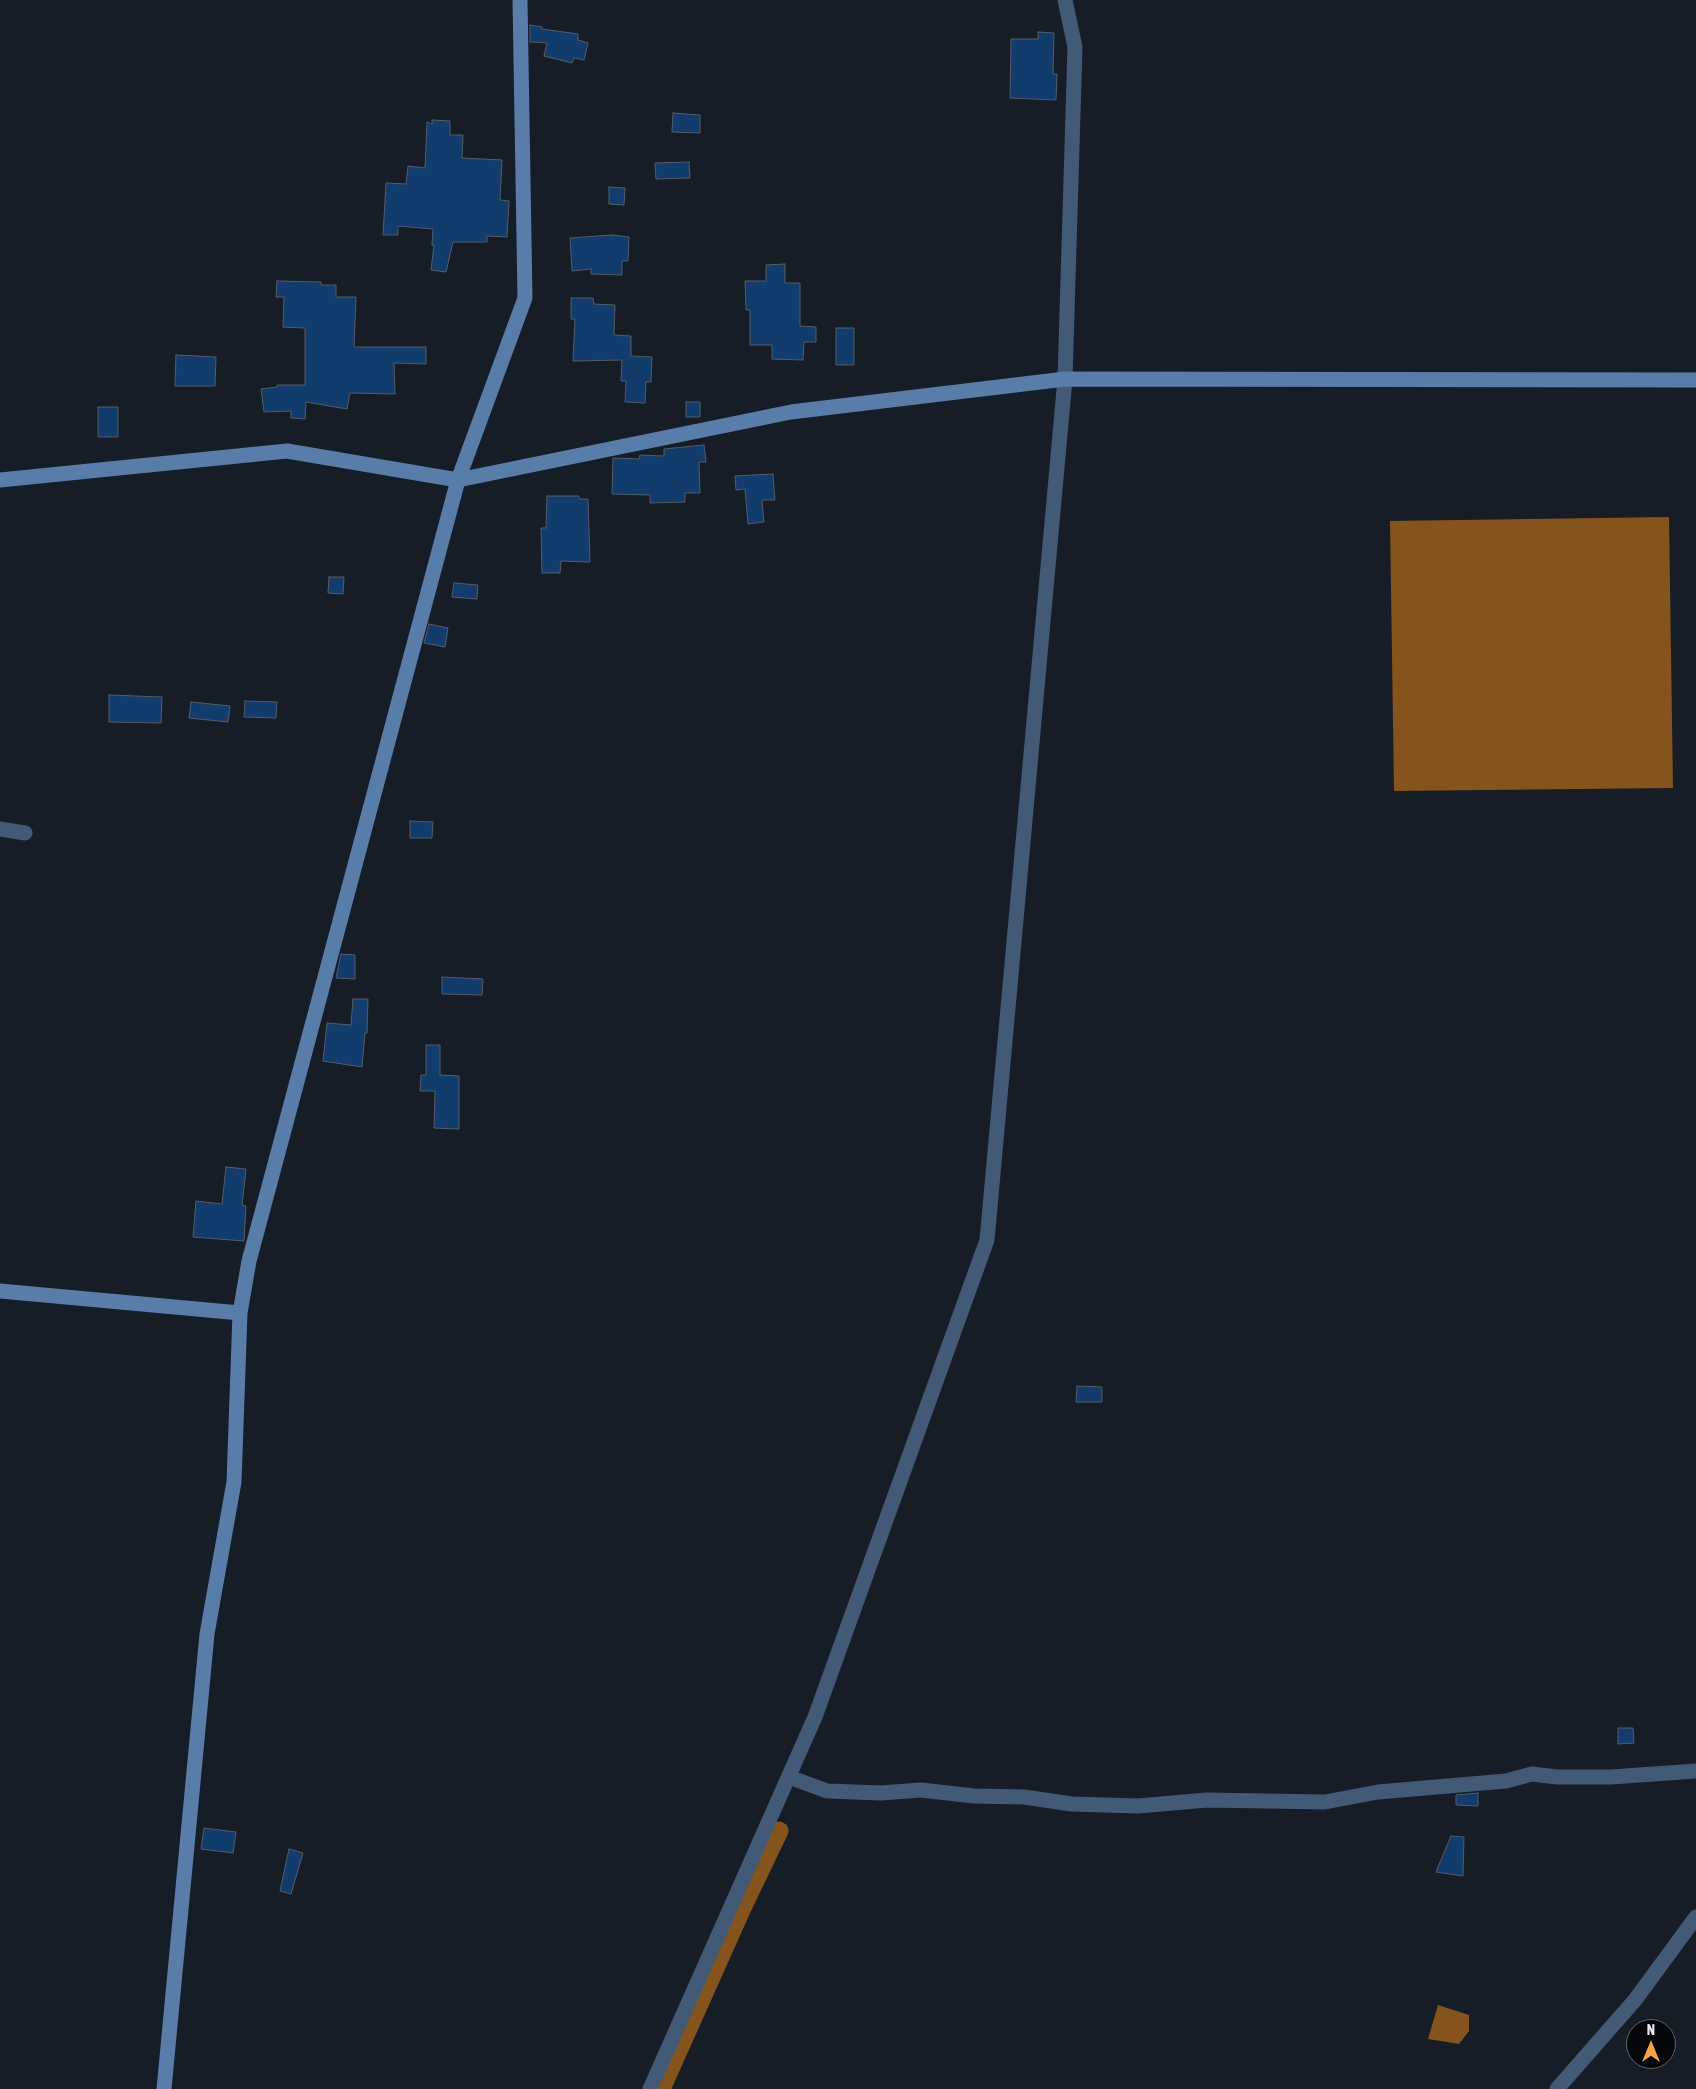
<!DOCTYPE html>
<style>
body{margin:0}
#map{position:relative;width:1696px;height:2089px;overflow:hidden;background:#171d26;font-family:"Asap Condensed",sans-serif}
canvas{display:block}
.north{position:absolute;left:1626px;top:2019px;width:50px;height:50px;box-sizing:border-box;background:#05070b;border:1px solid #606367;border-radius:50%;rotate:0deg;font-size:14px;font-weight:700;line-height:20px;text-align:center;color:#e8ecf2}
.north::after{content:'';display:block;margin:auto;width:18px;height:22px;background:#f6a247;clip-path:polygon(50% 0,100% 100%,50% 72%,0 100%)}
</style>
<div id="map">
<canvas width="1696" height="2089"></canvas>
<div class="north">N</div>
</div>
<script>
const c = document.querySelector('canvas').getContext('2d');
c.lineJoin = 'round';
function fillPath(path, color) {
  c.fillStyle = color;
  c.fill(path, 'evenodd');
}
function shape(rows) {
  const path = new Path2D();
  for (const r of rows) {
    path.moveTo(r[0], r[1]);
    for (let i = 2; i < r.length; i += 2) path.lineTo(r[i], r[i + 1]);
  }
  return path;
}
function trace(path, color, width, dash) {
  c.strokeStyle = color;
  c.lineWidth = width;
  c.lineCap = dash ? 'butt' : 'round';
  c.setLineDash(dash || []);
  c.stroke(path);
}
fillPath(shape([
 [1669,517,1673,788,1394,791,1390,521],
 [1438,2005,1469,2015,1469,2031,1459,2044,1428,2039]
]), '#85541c');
trace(shape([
 [661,2089,741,1910,779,1831]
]), '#85541c', 19);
const building = shape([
 [530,25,542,27,542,29,578,34,578,40,588,43,584,60,574,58,572,63,544,56,547,43,530,42,530,25],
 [1038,32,1054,33,1053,74,1057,74,1056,100,1010,98,1011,39,1038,39,1038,32],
 [673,113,700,115,700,133,672,132,673,113],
 [432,120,450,121,450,135,463,135,462,158,502,160,500,200,509,201,507,237,487,236,487,242,453,242,446,272,431,270,434,245,432,245,433,229,398,226,398,235,383,235,386,183,406,184,408,166,425,168,427,122,432,124,432,120],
 [689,162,690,178,656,179,655,163,689,162],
 [609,187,625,188,624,205,609,204,609,187],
 [612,235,629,237,628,261,622,261,622,275,591,274,591,269,572,271,570,238,612,235],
 [785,264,785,283,800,283,800,326,816,327,816,342,804,342,803,360,772,359,772,345,750,345,750,310,746,310,745,281,766,281,766,265,785,264],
 [277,281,321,282,321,285,336,285,336,297,356,297,354,347,426,347,426,364,394,363,395,394,350,393,347,409,306,402,305,419,291,418,291,411,264,412,261,389,277,387,277,385,305,385,305,328,283,327,284,297,276,297,277,281],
 [571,298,593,298,594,304,615,305,614,335,631,336,631,356,652,357,651,382,646,382,645,403,625,402,626,381,621,381,622,360,573,361,575,319,571,319,571,298],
 [836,328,854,328,854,365,836,365,836,328],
 [176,355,216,357,215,386,175,386,176,355],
 [686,402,700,402,700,417,686,417,686,402],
 [98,407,118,407,118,437,98,437,98,407],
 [704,445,706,462,699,462,700,493,685,493,685,502,650,503,650,495,612,494,613,458,639,459,640,455,664,456,664,449,704,445],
 [773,474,775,500,762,500,764,522,748,524,745,489,736,490,735,476,773,474],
 [547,496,579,496,579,499,588,499,590,562,561,561,560,573,542,573,541,528,546,528,547,496],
 [329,577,344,577,343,594,328,593,329,577],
 [454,583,478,585,477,599,452,597,454,583],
 [429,624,448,628,445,647,424,643,429,624],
 [109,695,162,697,161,723,109,722,109,695],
 [245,701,277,702,276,718,244,717,245,701],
 [191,702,230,706,228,722,189,718,191,702],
 [410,821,433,822,432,838,410,838,410,821],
 [341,954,355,955,355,979,336,978,341,954],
 [442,977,483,979,482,995,442,994,442,977],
 [353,999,368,999,367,1033,365,1033,362,1067,323,1061,327,1023,351,1025,353,999],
 [426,1045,440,1045,440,1075,459,1076,459,1129,434,1128,435,1091,420,1091,421,1075,426,1075,426,1045],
 [226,1167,246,1169,242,1205,246,1206,244,1241,193,1237,196,1201,222,1204,226,1167],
 [1077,1386,1102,1387,1102,1402,1076,1402,1077,1386],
 [1618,1728,1633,1728,1634,1743,1618,1744,1618,1728],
 [1478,1793,1478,1806,1456,1805,1456,1795,1478,1793],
 [204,1828,236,1832,233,1853,201,1849,204,1828],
 [1451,1836,1464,1837,1463,1876,1436,1872,1451,1836],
 [289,1849,303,1853,291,1894,280,1891,289,1849]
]);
fillPath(building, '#113c6c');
trace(building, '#555d67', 1);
trace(shape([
 [0,829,25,833],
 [789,1777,827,1791,881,1793,921,1790,974,1796,1024,1797,1072,1804,1138,1806,1207,1800,1325,1802,1378,1792,1506,1781,1532,1774,1557,1777,1611,1777,1696,1771],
 [650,2089,815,1717,987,1240,1065,379,1075,47,1065,0],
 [1557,2089,1635,2000,1696,1917]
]), '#435a76', 15);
trace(shape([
 [0,480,287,451,458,480,791,412,1065,379,1696,380],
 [0,1291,240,1313],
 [164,2089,207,1634,234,1482,240,1313,249,1261,458,480,525,298,520,0]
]), '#587da9', 15);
</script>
